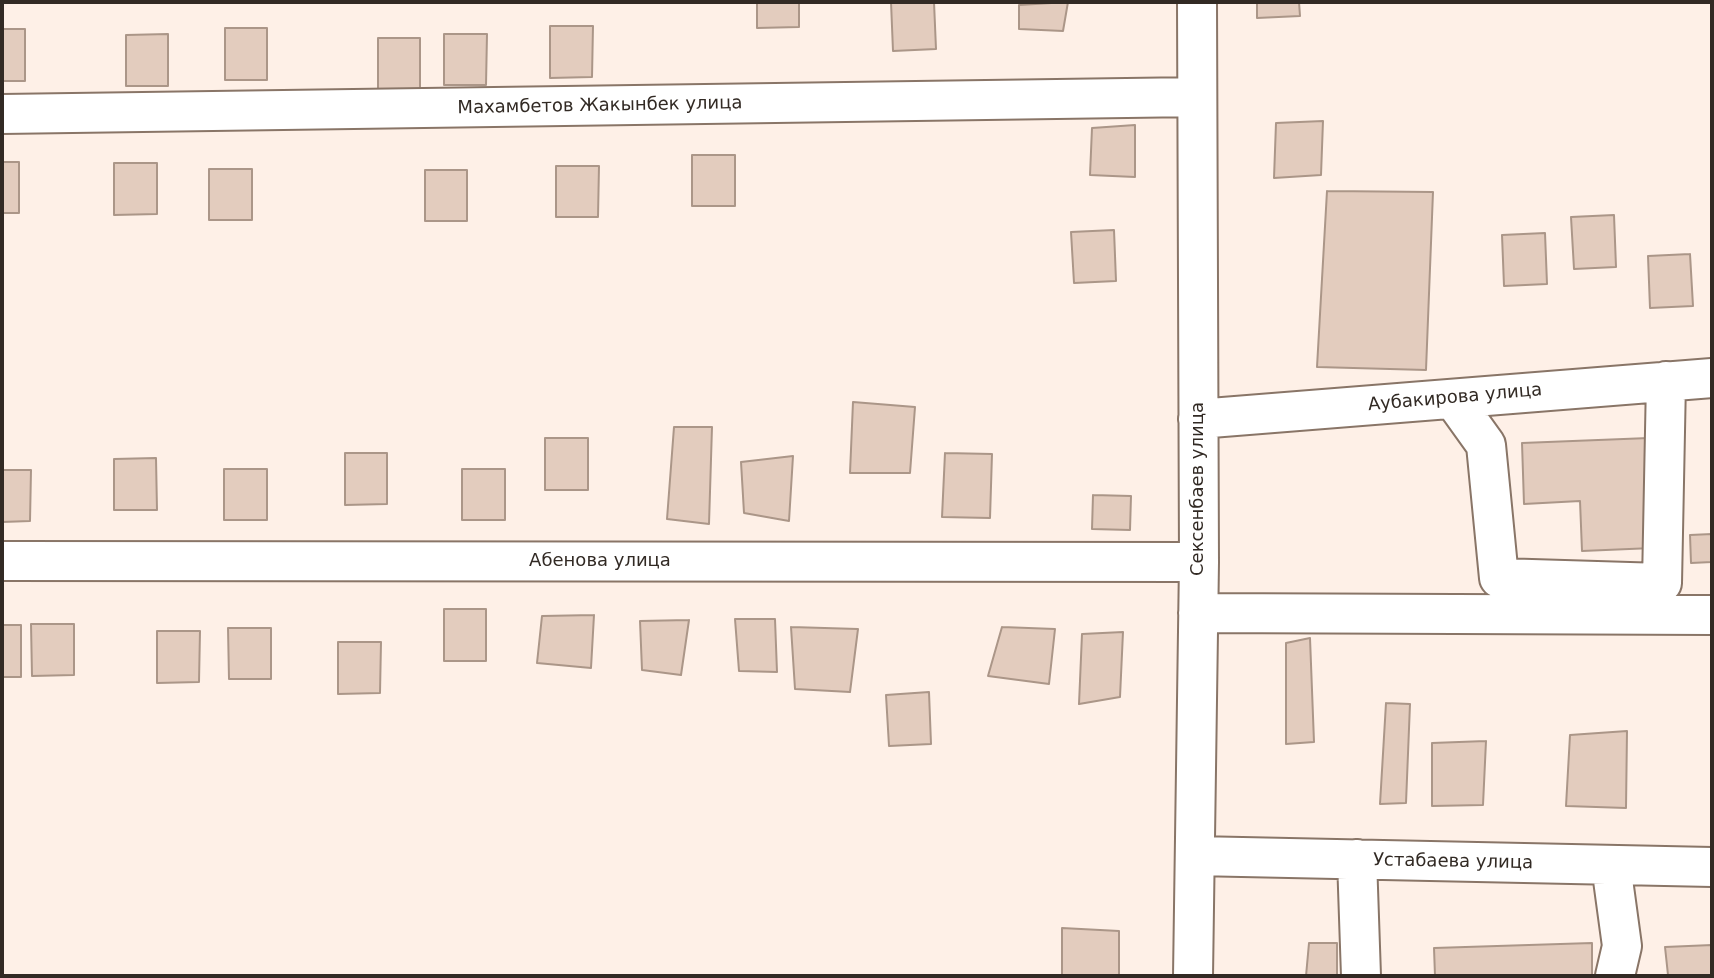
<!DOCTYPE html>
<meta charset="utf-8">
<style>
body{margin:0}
#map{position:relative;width:1714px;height:978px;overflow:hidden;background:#fef0e7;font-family:"DejaVu Sans",sans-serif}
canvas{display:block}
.frame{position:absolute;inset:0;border:4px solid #322a24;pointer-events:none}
</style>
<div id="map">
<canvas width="1714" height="978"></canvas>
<div class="frame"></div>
</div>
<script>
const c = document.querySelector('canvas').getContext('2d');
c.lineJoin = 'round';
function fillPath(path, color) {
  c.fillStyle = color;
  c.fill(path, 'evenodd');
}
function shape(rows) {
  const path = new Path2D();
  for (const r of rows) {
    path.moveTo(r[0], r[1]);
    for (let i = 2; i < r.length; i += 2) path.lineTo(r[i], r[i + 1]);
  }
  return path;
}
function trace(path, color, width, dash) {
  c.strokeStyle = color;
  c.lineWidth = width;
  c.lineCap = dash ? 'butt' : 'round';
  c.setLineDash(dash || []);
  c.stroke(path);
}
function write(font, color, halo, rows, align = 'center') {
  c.font = font + ' "DejaVu Sans",sans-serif';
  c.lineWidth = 5;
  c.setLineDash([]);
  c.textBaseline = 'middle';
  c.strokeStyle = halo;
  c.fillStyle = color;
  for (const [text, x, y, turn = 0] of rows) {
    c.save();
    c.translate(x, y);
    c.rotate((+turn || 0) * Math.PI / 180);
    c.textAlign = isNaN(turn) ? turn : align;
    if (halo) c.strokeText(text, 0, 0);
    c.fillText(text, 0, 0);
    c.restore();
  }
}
const building = shape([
 [757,2,799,2,799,27,757,28,757,2],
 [891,2,934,2,936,49,893,51,891,2],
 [1068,2,1063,31,1019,29,1019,5,1068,2],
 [1257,2,1299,2,1300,16,1257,18,1257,2],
 [550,26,593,26,592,77,550,78,550,26],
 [225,28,267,28,267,80,225,80,225,28],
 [2,29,25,29,25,81,2,81,2,29],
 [168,34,168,86,126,86,126,35,168,34],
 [444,34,487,34,486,85,444,85,444,34],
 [378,38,420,38,420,89,378,90,378,38],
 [1323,121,1321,175,1274,178,1276,123,1323,121],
 [1135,125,1135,177,1090,175,1092,128,1135,125],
 [692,155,735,155,735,206,692,206,692,155],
 [2,162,19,162,19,213,2,213,2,162],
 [114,163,157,163,157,214,114,215,114,163],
 [556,166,599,166,598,217,556,217,556,166],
 [209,169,252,169,252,220,209,220,209,169],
 [425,170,467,170,467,221,425,221,425,170],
 [1327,191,1433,192,1426,370,1317,367,1327,191],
 [1614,215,1616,267,1574,269,1571,217,1614,215],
 [1114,230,1116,281,1074,283,1071,232,1114,230],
 [1545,233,1547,284,1504,286,1502,235,1545,233],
 [1690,254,1693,306,1650,308,1648,256,1690,254],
 [853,402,915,407,910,473,850,473,853,402],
 [674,427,712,427,709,524,667,519,674,427],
 [545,438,588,438,588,490,545,490,545,438],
 [1649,438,1653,548,1582,551,1580,501,1524,504,1522,443,1649,438],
 [345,453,387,453,387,504,345,505,345,453],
 [945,453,992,454,990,518,942,517,945,453],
 [793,456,789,521,744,513,741,462,793,456],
 [156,458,157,510,114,510,114,459,156,458],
 [224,469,267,469,267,520,224,520,224,469],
 [462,469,505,469,505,520,462,520,462,469],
 [2,470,31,470,30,521,2,522,2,470],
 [1093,495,1131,496,1130,530,1092,529,1093,495],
 [1712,534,1712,562,1691,563,1690,535,1712,534],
 [444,609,486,609,486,661,444,661,444,609],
 [594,615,591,668,537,663,542,616,594,615],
 [735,619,775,619,777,672,739,671,735,619],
 [689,620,681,675,642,670,640,621,689,620],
 [31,624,74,624,74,675,32,676,31,624],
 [2,625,21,625,21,677,2,677,2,625],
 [791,627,858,629,850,692,795,689,791,627],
 [1002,627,1055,629,1049,684,988,676,1002,627],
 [228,628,271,628,271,679,229,679,228,628],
 [157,631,200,631,199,682,157,683,157,631],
 [1123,632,1120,697,1079,704,1082,634,1123,632],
 [1310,638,1314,742,1286,744,1286,643,1310,638],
 [338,642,381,642,380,693,338,694,338,642],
 [929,692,931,744,889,746,886,695,929,692],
 [1386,703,1410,704,1406,803,1380,804,1386,703],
 [1627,731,1626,808,1566,806,1570,735,1627,731],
 [1486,741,1483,805,1432,806,1432,743,1486,741],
 [1062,928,1119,931,1119,976,1062,976,1062,928],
 [1309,943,1337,943,1337,976,1306,976,1309,943],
 [1592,943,1592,976,1435,976,1434,948,1592,943],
 [1712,945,1712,976,1668,975,1665,947,1712,945]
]);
fillPath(building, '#e3ccbe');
trace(building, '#ab9688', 2);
const minor = shape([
 [2,114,1197,97],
 [1453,399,1486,445,1499,578,1662,583,1666,381],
 [1198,419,1712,378],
 [2,561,1199,562],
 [1198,613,1712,615],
 [1195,856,1712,867],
 [1357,859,1361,976],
 [1611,865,1622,946,1615,976],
 [1193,976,1199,562,1197,2]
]);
trace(minor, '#897567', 42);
trace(minor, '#fff', 38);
write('18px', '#322a24', '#fff', [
 ["Махамбетов Жакынбек улица",600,106,-1],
 ["Аубакирова улица",1455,398,-5],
 ["Сексенбаев улица",1198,489,-90],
 ["Абенова улица",600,561],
 ["Устабаева улица",1453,862,1]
]);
</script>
